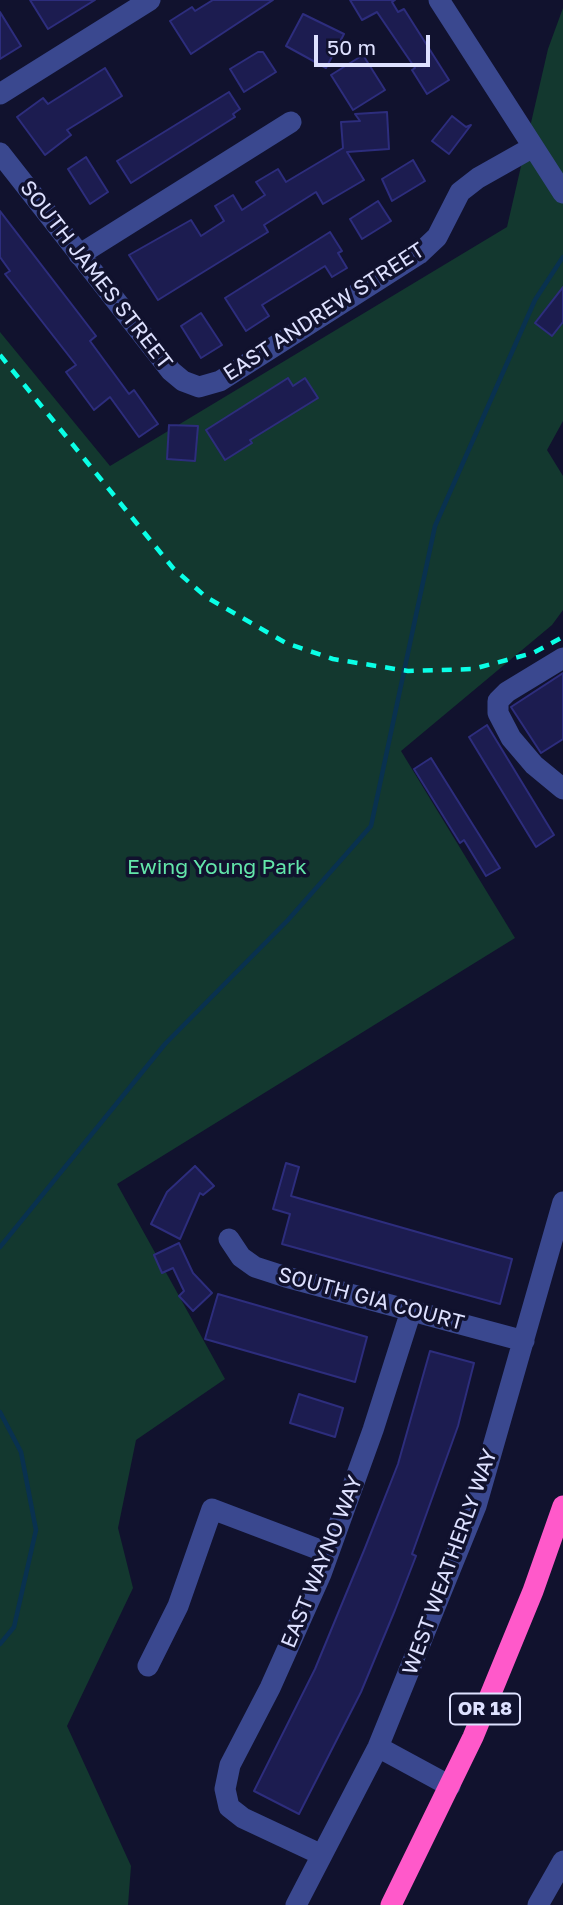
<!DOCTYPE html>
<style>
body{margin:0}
#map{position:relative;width:563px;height:1905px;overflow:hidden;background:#11122e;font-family:"Golos Text",sans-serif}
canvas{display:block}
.scale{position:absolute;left:314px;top:35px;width:116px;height:32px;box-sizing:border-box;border:4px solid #dee1ff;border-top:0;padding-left:9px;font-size:21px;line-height:24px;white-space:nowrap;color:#dee1ff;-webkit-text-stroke:5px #11122e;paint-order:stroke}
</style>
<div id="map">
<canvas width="563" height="1905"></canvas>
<div class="scale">50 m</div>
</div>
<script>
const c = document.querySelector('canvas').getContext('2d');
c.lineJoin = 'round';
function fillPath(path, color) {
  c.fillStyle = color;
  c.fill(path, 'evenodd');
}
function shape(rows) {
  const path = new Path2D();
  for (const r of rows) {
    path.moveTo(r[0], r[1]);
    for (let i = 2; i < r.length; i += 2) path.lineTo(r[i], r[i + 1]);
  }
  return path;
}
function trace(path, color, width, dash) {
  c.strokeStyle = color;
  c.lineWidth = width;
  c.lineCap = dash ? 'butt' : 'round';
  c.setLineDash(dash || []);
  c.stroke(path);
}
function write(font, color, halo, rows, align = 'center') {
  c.font = font + ' "Golos Text",sans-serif';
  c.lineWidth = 7;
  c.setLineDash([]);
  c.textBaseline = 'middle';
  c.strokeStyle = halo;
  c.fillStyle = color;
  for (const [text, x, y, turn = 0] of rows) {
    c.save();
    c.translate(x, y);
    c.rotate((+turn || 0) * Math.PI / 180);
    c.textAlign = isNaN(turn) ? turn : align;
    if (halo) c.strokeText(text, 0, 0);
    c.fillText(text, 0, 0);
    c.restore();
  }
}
fillPath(shape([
 [563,8,563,421,547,450,563,476,563,610,552,625,401,751,515,938,117,1184,225,1379,136,1440,118,1528,133,1588,67,1726,131,1866,128,1905,0,1905,0,332,110,466,507,227,548,49]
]), '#13382f');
trace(shape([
 [0,1247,165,1044,288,920,371,826,435,526,535,300,563,257],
 [0,1412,21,1452,36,1530,14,1627,0,1644]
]), '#09314f', 4.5);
const building = shape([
 [30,0,95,0,48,29,30,0],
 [213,0,273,0,191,54,170,21,192,7,195,11,213,0],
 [350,0,395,0,392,2,398,12,404,9,449,80,427,94,412,70,415,68,377,12,362,20,350,0],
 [0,12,21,46,0,59,0,12],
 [303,14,344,34,326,68,286,46,303,14],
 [258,52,263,52,276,72,244,92,230,69,258,52],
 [363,55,385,90,353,110,331,75,363,55],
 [105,68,122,96,67,130,71,135,45,155,17,117,43,98,48,104,105,68],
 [229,92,240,109,233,114,235,117,131,183,117,161,229,92],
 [387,112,389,149,347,152,364,180,323,204,316,192,264,225,268,232,158,300,129,255,191,220,201,236,224,221,215,206,233,195,242,210,265,195,256,182,278,169,286,182,343,148,341,122,360,121,355,114,387,112],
 [452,116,466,127,471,125,449,154,432,141,452,116],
 [86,157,108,192,90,204,68,169,86,157],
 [413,160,425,181,392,201,382,179,413,160],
 [378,201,391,221,362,239,350,219,378,201],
 [0,211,96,336,90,341,129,394,134,390,158,424,139,437,110,397,94,410,66,372,76,365,5,274,10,271,0,257,0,211],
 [330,232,342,251,338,253,347,268,332,277,325,266,262,305,269,316,246,331,225,298,330,232],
 [563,287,563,322,552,336,535,323,563,287],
 [201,313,222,345,201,358,181,326,201,313],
 [288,378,293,386,305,378,318,398,250,440,252,443,225,460,206,430,288,378],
 [169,425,198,426,195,461,167,459,169,425],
 [563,673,563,739,541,753,511,707,563,673],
 [487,725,554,835,536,847,469,737,487,725],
 [431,758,500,868,486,876,464,840,460,843,414,769,431,758],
 [286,1163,299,1167,291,1196,512,1259,500,1304,282,1244,290,1214,273,1209,286,1163],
 [195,1166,214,1186,203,1195,200,1193,180,1239,151,1224,167,1192,195,1166],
 [179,1243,193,1273,212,1293,193,1311,179,1296,184,1291,173,1268,162,1273,154,1255,179,1243],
 [218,1294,367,1337,355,1382,205,1339,218,1294],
 [430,1351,474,1363,458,1426,412,1554,416,1556,395,1610,361,1692,299,1814,254,1791,315,1669,365,1548,398,1464,430,1351],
 [299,1394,343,1408,335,1437,290,1423,299,1394]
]);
fillPath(building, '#1c1c50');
trace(building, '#2d2d7d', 2);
trace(shape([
 [439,0,563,193],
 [0,94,150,0],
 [0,153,171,371,183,381,199,387,220,381,419,254,437,237,460,192,478,178,533,147],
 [79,255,291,122],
 [563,658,507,692,498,701,498,713,511,738,534,765,563,789],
 [229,1239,241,1257,255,1267,286,1277,524,1341],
 [148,1666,178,1606,212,1509,328,1553],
 [378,1747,450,1786],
 [322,1855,243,1818,229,1807,225,1789,230,1765,270,1688,321,1574,373,1430,411,1311],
 [296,1905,378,1747,476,1506,563,1202],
 [538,1905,563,1861]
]), '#3a488f', 21);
trace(shape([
 [391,1905,473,1737,533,1591,563,1506]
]), '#ff59ca', 21);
trace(shape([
 [0,355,173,568,206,597,286,643,333,659,408,671,473,669,533,653,563,637]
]), '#0affe6', 4.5, [10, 9]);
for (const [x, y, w] of [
 [485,1709,70]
]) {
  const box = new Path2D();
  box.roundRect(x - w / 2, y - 15.5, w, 31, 5);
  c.fillStyle = '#11122e';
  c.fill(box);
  trace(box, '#dee1ff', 2);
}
write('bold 19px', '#dee1ff', null, [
 ["OR 18",485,1709]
]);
write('21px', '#dee1ff', '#11122e', [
 ["SOUTH JAMES STREET",96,275,52],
 ["EAST ANDREW STREET",324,312,-33],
 ["SOUTH GIA COURT",371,1299,15],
 ["EAST WAYNO WAY",322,1562,-68],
 ["WEST WEATHERLY WAY",450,1562,-70]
]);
write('21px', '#63e6aa', '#11122e', [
 ["Ewing Young Park",217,867]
]);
</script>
